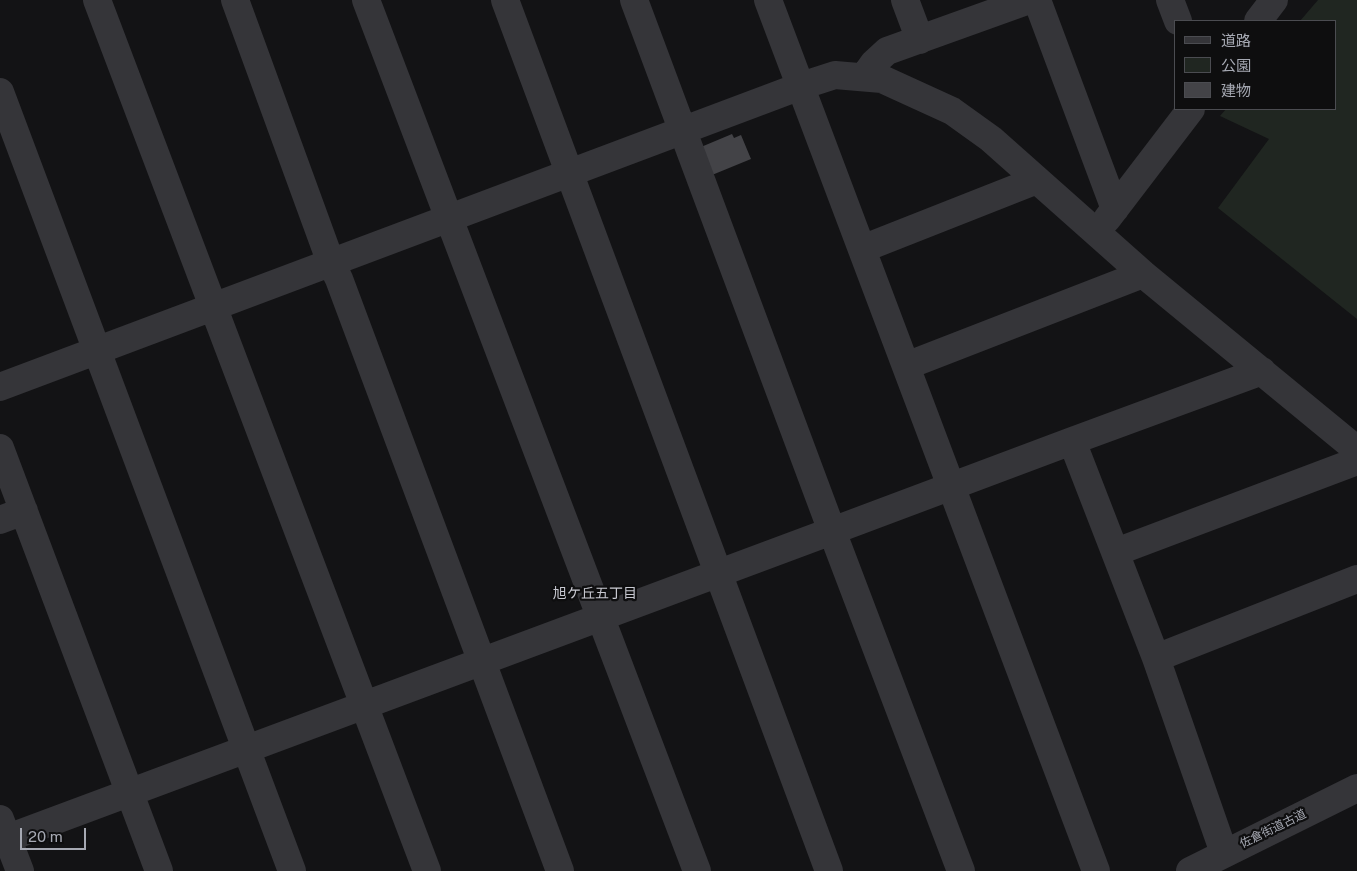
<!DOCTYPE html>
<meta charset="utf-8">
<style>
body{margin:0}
#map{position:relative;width:1357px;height:871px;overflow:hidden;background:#131315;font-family:"Public Sans","Noto Sans JP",sans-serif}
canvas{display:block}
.legend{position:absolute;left:1174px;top:20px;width:162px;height:90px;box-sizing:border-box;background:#0e0e0f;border:1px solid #4b4c51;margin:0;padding:6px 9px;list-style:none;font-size:15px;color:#a6a9b3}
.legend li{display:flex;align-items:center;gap:10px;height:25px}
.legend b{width:25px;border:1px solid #4b4c51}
.scale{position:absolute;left:20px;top:828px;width:66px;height:22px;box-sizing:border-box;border:2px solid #a6a9b3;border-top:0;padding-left:6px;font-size:15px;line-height:18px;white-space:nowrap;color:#a6a9b3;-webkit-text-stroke:4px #0e0e0f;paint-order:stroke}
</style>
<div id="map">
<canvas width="1357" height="871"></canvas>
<ul class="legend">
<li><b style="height:6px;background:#353539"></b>道路</li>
<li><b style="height:14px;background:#202621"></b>公園</li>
<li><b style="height:14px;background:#434347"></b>建物</li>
</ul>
<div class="scale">20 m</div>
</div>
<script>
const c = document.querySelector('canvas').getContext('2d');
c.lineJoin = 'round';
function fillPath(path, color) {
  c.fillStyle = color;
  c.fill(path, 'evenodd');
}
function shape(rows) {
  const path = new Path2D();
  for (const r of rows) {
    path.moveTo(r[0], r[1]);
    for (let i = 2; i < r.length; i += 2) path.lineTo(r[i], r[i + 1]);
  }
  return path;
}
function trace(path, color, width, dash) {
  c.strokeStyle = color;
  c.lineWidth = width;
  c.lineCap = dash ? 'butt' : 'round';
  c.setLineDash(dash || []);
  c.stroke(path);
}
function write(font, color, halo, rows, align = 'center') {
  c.font = font + ' "Public Sans","Noto Sans JP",sans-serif';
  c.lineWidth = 4.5;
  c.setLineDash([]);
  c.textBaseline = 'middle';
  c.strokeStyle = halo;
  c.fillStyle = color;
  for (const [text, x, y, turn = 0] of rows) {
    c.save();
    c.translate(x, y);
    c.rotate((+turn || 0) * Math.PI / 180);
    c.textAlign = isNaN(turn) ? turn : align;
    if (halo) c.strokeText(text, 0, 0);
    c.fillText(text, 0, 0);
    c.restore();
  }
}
fillPath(shape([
 [1318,0,1357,0,1357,319,1218,208,1269,139,1220,116,1226,109,1336,109,1336,21,1300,21]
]), '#202621');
fillPath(shape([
 [732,134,734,138,741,135,751,159,712,175,701,147]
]), '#434347');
trace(shape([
 [97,0,427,871],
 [235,0,331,263,339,279,560,871],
 [366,0,697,871],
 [505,0,829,871],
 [634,0,832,531,961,871],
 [768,0,1096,871],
 [905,0,920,40],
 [1037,0,1115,209],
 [1170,0,1178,21],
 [1258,21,1274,0],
 [864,77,874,63,887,51,1029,0],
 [0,92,292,871],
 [1107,219,1191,109],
 [862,249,1037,180],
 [906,366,1143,274],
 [0,387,801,86,835,75,882,79,952,111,991,139,1143,274,1357,450],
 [1072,441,1156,658,1224,853],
 [0,448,159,871],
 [0,520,24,511],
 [1116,552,1357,461],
 [1156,658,1357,579],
 [0,819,20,871],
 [0,841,832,531,1072,441,1262,371],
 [1190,871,1357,788]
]), '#353539', 28);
write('12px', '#a6a9b3', '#0e0e0f', [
 ["佐倉街道古道",1273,829,-26]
]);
write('14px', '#c7c8d0', '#0e0e0f', [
 ["旭ケ丘五丁目",595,594]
]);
</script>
